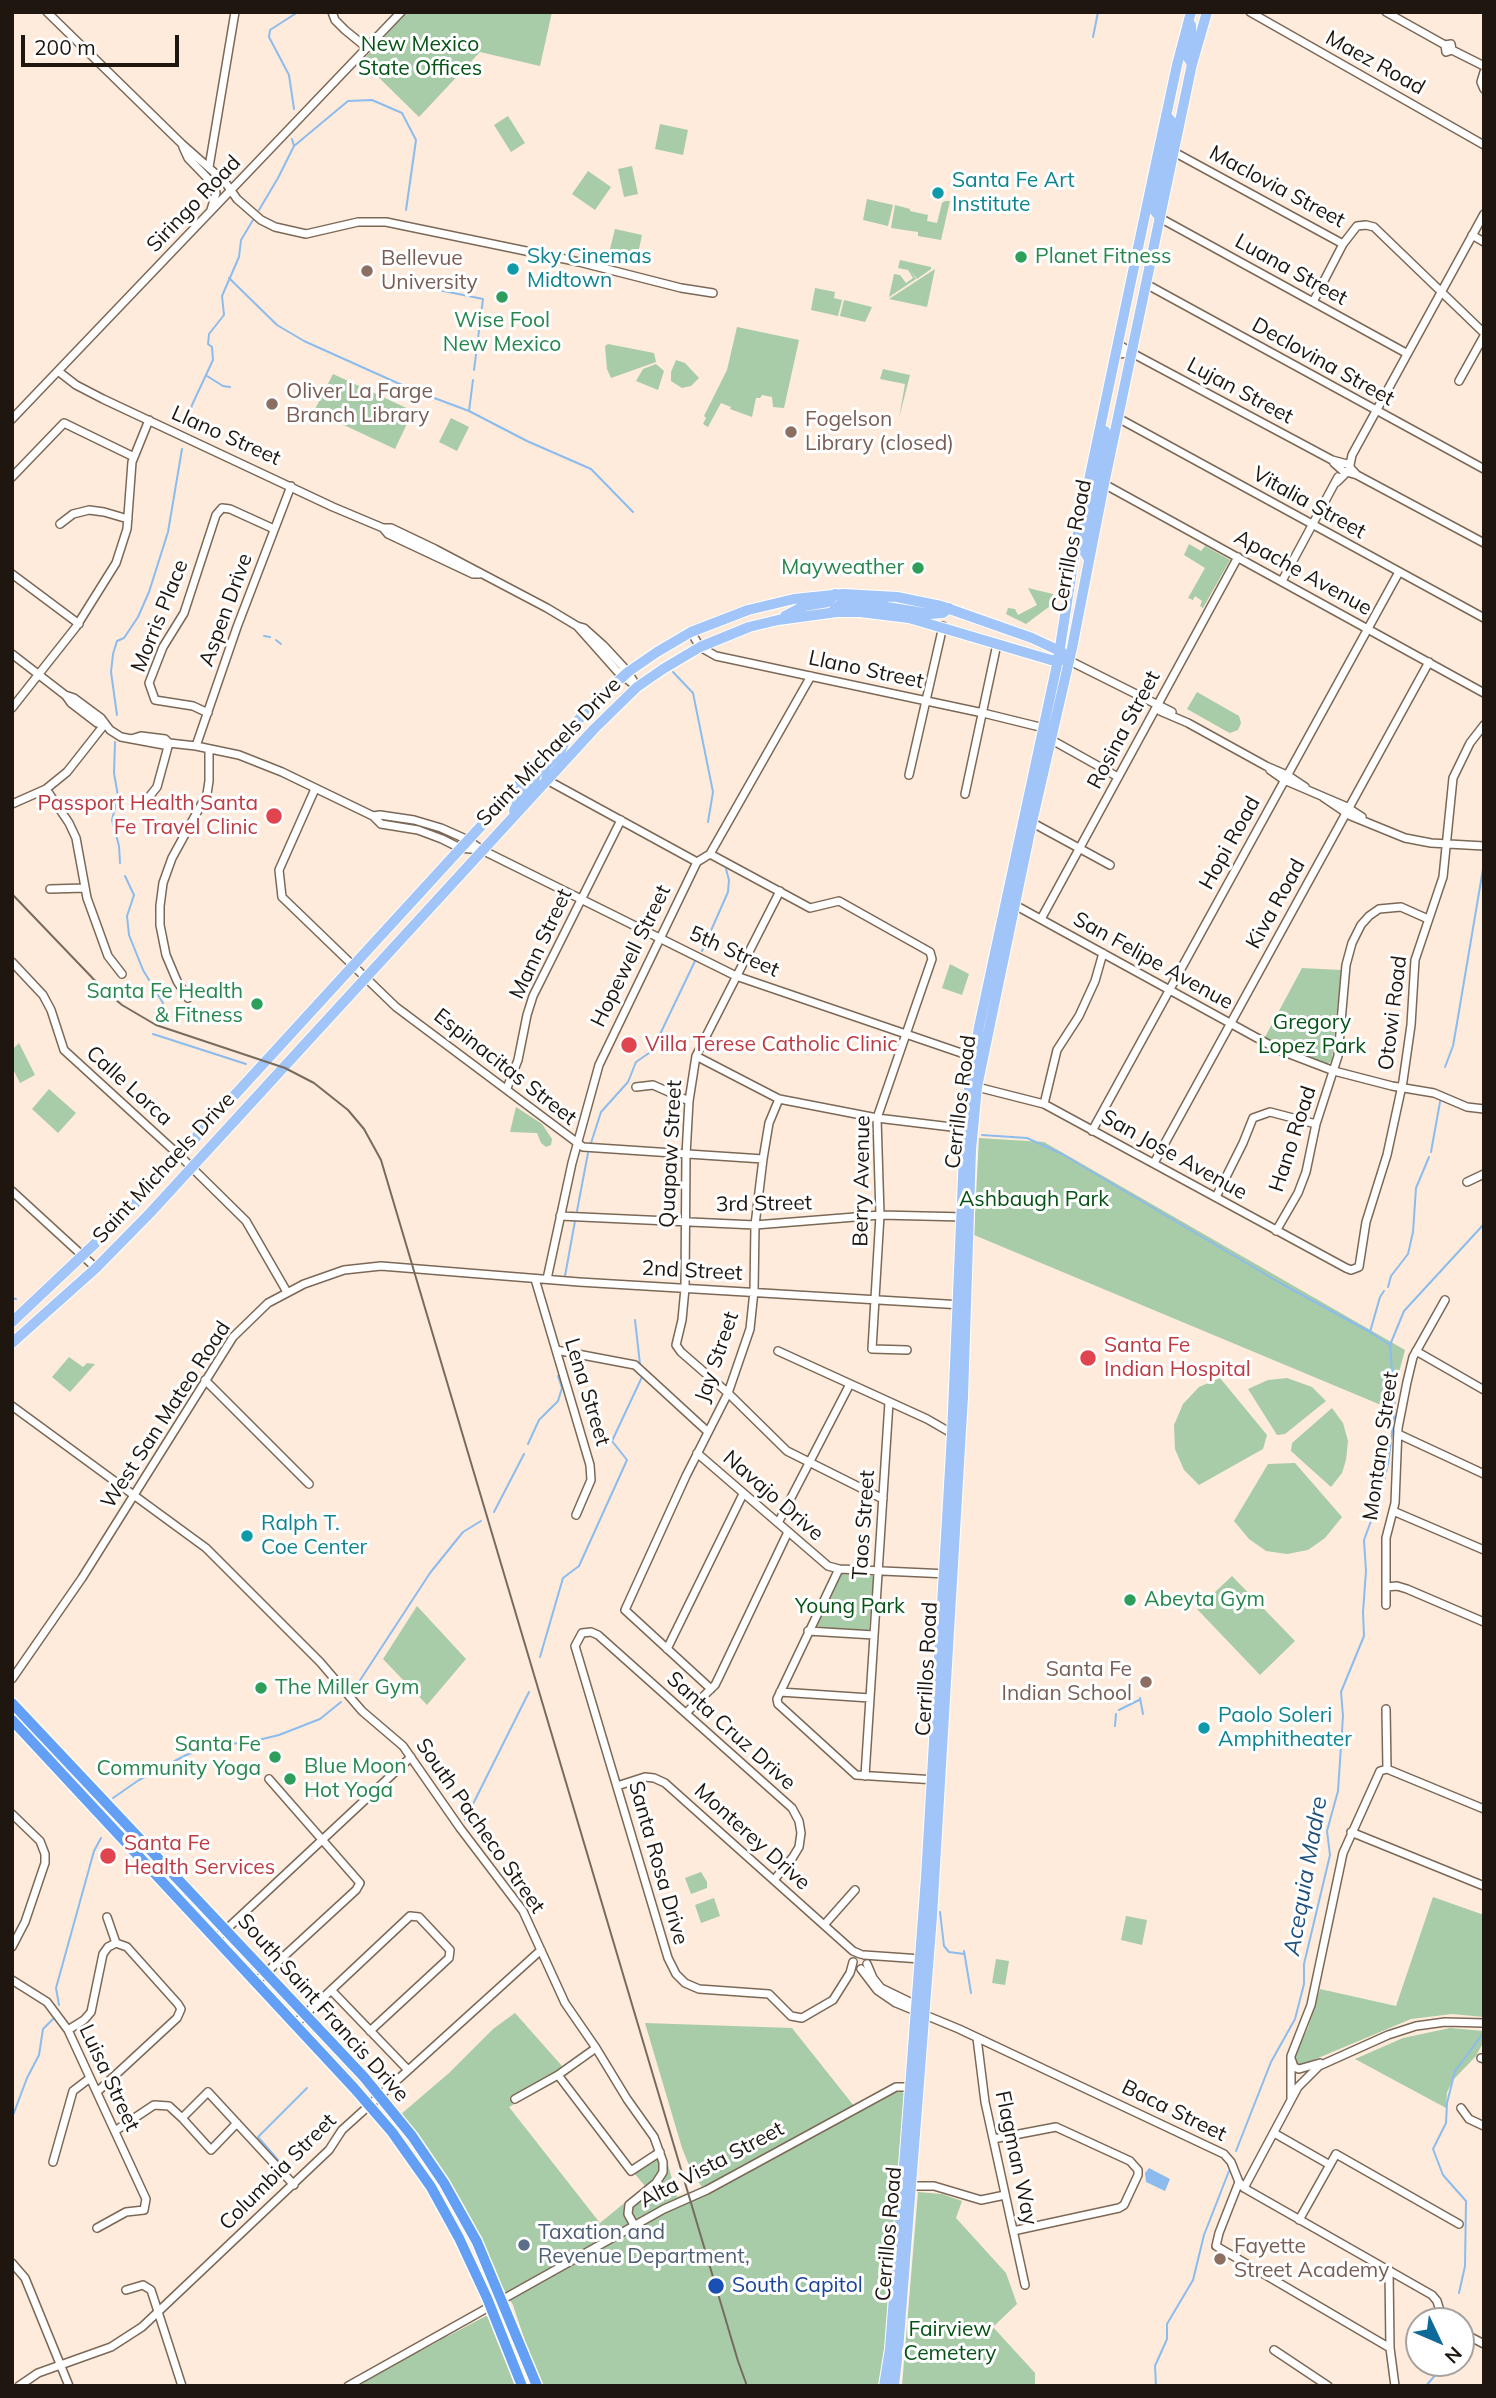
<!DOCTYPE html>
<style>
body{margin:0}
#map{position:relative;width:1496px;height:2398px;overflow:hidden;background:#feebdb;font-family:Mulish,sans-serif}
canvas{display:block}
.frame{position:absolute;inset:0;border:14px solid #1e160f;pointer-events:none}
.north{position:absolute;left:1405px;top:2307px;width:70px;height:70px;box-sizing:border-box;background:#fff;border:2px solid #a5a29f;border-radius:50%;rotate:134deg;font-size:19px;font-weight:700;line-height:28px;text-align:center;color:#1e160f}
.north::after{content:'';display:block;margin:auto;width:24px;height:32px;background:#0d6a99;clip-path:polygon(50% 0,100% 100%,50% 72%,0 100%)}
.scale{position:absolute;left:21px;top:35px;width:158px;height:32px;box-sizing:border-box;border:4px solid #1e160f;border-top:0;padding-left:9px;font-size:21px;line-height:24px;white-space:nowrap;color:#1e160f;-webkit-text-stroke:5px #fff;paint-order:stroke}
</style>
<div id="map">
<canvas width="1496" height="2398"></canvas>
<div class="frame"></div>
<div class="north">N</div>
<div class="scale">200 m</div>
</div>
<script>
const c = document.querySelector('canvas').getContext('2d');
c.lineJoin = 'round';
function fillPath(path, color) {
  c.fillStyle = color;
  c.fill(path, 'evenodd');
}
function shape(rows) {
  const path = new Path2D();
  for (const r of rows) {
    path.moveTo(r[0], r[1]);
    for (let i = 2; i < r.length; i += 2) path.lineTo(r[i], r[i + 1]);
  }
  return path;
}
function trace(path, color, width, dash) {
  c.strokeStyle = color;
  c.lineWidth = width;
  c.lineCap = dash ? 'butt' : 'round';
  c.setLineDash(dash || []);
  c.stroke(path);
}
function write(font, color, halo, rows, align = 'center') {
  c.font = font + ' Mulish,sans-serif';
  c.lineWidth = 6;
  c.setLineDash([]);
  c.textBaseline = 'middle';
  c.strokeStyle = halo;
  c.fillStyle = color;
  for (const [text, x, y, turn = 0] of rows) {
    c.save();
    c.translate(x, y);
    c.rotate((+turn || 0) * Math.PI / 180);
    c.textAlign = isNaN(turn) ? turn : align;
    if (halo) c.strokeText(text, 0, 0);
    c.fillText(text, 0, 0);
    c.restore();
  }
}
fillPath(shape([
 [407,12,552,12,540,66,480,52,419,117,362,61],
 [508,116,525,143,511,152,494,125],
 [660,124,688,130,683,155,655,149],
 [632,166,638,194,624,197,618,169],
 [588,171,611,187,595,210,572,194],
 [867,199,893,205,888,226,863,220],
 [945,201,950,201,941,240,918,236,918,232,891,228,895,205,910,209,910,211,928,215,927,221,937,223,942,203],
 [615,229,642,235,636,263,608,257],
 [900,260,931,267,931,269,917,279,910,270,916,279,889,297,894,274,900,275,906,283,913,278,908,270,898,268],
 [935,269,927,307,889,299],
 [815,288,835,292,834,298,842,300,838,316,811,310],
 [844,300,872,307,865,322,840,316],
 [737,327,799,340,784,408,773,407,772,397,762,395,760,398,756,398,752,417,730,409,731,407,721,403,708,427,703,424,706,418,704,416,727,370],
 [608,344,654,353,656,362,611,378,607,369,605,346],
 [676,360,685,363,699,378,691,386,682,388,671,381,671,372],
 [656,364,664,371,658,390,636,381,643,369],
 [883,369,910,375,899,418,905,384,880,379],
 [333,374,413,411,395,449,314,411],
 [451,418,469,427,457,451,439,442],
 [1189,544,1201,551,1205,546,1230,560,1203,608,1200,606,1202,601,1195,596,1193,600,1188,598,1205,568,1184,555],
 [1028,588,1053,594,1050,606,1026,624,1006,614,1008,608,1015,609,1018,615,1037,605],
 [1197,692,1239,716,1241,723,1238,730,1230,733,1226,731,1187,709],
 [950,964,969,974,962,995,942,988],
 [1302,968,1341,970,1332,1061,1326,1065,1290,1051,1265,1037],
 [19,1043,35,1075,20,1083,12,1067,12,1050],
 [49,1089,76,1113,58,1133,32,1109],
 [516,1107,542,1124,552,1139,551,1145,546,1147,541,1143,537,1133,510,1132],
 [979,1138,1044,1142,1405,1350,1390,1406,1393,1410,974,1235],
 [69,1357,83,1367,87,1363,95,1364,70,1392,52,1377],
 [1220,1378,1267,1435,1263,1449,1199,1485,1184,1470,1175,1449,1174,1425,1183,1404,1199,1387],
 [1287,1378,1312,1387,1326,1401,1285,1434,1277,1435,1248,1389,1268,1380],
 [1332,1408,1343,1423,1348,1441,1346,1460,1342,1473,1331,1487,1291,1451,1292,1443],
 [1295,1463,1342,1517,1325,1538,1308,1550,1287,1554,1266,1551,1249,1539,1234,1521,1268,1464],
 [842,1574,874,1576,869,1630,816,1627],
 [1232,1576,1295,1641,1260,1675,1197,1609],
 [417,1606,466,1659,427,1705,383,1659],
 [701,1872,707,1882,707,1888,691,1894,685,1878],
 [1433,1897,1484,1915,1484,2017,1452,2014,1411,2019,1299,2066,1294,2062,1297,2050,1308,2028,1320,1989,1396,2006],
 [714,1898,720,1916,701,1923,695,1905],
 [1126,1916,1147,1920,1142,1945,1121,1940],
 [996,1959,1009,1961,1005,1985,992,1983],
 [515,2013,562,2066,591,2045,596,2052,562,2079,509,2107,600,2223,645,2186,634,2173,664,2150,677,2197,702,2187,692,2173,682,2148,645,2023,792,2028,858,2111,901,2090,905,2095,886,2340,881,2379,877,2386,540,2386,513,2305,400,2115,449,2073,493,2029],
 [1450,2028,1484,2031,1484,2041,1476,2056,1453,2080,1447,2092,1446,2108,1355,2059,1403,2038],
 [918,2192,942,2194,962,2201,956,2218,1006,2273,1017,2304,993,2327,1035,2373,1035,2386,902,2386],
 [486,2316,492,2319,519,2386,359,2386,378,2373,439,2341,442,2337,448,2336]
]), '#a8cba8');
fillPath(shape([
 [1149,2168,1170,2179,1165,2191,1146,2182,1145,2173]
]), '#8bbced');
trace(shape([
 [1093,37,1098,12],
 [294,109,289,75,269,37,270,30,298,12],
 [294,146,348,101,372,100,402,113,416,140,406,210],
 [259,210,278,178,294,146,292,139],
 [229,278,277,325,304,341,413,390,469,411],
 [419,286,483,299,474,370],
 [207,376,223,386,230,387],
 [473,380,469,411,527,441,591,469,633,512],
 [188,421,192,405,213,360,212,347,208,344,209,334,224,315,222,296,239,257,241,240,253,220],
 [264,636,270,637],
 [276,640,281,644],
 [673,672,693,693,713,792,708,822],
 [117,715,111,672,113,654,117,641,124,638,138,617,149,592,168,532,182,449],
 [115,742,114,773,118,796,112,820,119,846,120,863],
 [125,876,134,895,127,916,129,935,143,970,163,1003,159,1019],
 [702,951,728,892,729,880,726,869],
 [153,1034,246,1064],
 [1445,1067,1453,1046,1457,1023,1484,863],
 [982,1135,1027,1138,1062,1154,1282,1284,1370,1332],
 [591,1143,601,1112,628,1082,636,1062,652,1051,695,961],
 [1431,1152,1440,1102],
 [577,1211,588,1153],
 [565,1276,575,1221],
 [1388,1287,1391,1276,1408,1254,1413,1232,1416,1188,1429,1157],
 [1384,1291,1380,1297,1370,1332,1390,1345],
 [12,1298,16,1299],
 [635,1320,640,1364],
 [528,1444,539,1420,558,1401,562,1388,558,1376],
 [494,1512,524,1454],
 [540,1657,563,1578,579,1566,627,1460,612,1441,642,1377],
 [353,1691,430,1573,463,1532,481,1521],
 [1140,1698,1143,1714],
 [1119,1710,1139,1700],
 [1115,1726,1116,1714],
 [113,1798,139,1780,186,1755,222,1744,246,1743,279,1735,320,1719,341,1702],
 [465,1820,529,1692],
 [940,1912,944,1946,949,1952,964,1954],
 [964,1951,971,1993],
 [59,2005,56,1988,94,1851,101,1838],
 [12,2118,27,2078,39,2055,43,2029,54,2018],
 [1236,2151,1271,2062,1295,2019,1304,1984,1304,1964,1330,1855,1327,1831,1338,1791,1343,1716,1341,1692,1364,1636,1363,1612,1366,1571,1364,1540,1381,1494,1388,1464,1395,1410,1390,1345,1404,1311,1484,1224],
 [278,2160,258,2137,307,2088],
 [1459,2293,1465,2266,1466,2201,1443,2175,1433,2149,1446,2123,1447,2103,1455,2071,1482,2035],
 [1156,2386,1155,2366,1167,2339,1167,2324,1193,2280,1204,2235,1229,2171],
 [1426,2386,1442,2367,1442,2363]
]), '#8bbced', 2);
const minor = shape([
 [47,12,182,144,225,182,237,199,261,220,275,227,306,234,358,222,386,222,579,262,681,288,713,293],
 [332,12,335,20,345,30,367,48],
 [1250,12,1484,145],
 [1386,12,1445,45,1451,44,1452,50,1446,52,1445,45],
 [1452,50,1484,66],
 [1484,72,1481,82,1484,89],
 [183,147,188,158,214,185,216,193,211,210],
 [1174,152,1343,244],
 [209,167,235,12],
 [1160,218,1406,353],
 [1472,235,1484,242],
 [1146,284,1484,469],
 [1313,302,1343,244,1357,226,1366,225,1374,227,1484,333],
 [1132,353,1332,460,1347,464,1357,475],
 [1116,354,1132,353,1118,344],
 [58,371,76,385,103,399,333,507,383,528,391,528,435,549,547,608,577,626],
 [1459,381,1484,336],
 [1118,418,1484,618],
 [12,419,401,12],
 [1334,463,1343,471,1357,475,1484,543],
 [12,477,64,423,134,457],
 [1337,482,1349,470,1352,455,1484,214],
 [1104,484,1484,693],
 [60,524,73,514,89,510,104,512,128,519],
 [383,528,388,534,473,574,479,574],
 [12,574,79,624],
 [1282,581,1338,477],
 [577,626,584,628,603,645,628,672,637,687,617,671,577,626],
 [691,632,700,647,716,656,983,713,1044,728],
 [12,654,65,695,74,698,101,718,110,730,121,737,164,745,169,743,196,746,239,755,282,772,373,816,381,824,418,830,442,839,460,848,481,850],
 [1070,661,1172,712],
 [66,696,71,703,97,723,104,725],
 [1157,705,1160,711,1188,723,1266,766,1287,775,1305,787],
 [12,708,76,627,116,563,127,529,132,462,149,420],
 [208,713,193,706,155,700,149,683,163,647,184,613,216,515,222,508,230,509,274,529],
 [131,739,141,736,165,739,169,743],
 [1050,739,1118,777],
 [196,746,237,627,291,486],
 [1270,770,1284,780,1345,806,1362,817],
 [909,775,943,626],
 [547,780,697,862],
 [46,789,69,823,76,838,87,898,108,956,122,974],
 [315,789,279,870,282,897,396,1007,583,1147,763,1159],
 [965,794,997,644],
 [1323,797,1351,816,1405,838,1431,843,1484,846],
 [145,802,157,787,169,743],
 [12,804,46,789,67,772,104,725],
 [373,816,380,815,414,820,441,828,468,840,482,850,736,976,976,1058],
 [1031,822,1110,865],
 [710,854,810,908,839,901,930,952,932,959,877,1118,880,1215,872,1349,907,1350],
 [50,889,85,888],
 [780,891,696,1056,689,1101,686,1155,685,1288,682,1320,676,1345,681,1352,728,1393,787,1451,883,1499],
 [1013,904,1279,1050,1334,1071,1392,1086,1434,1093,1467,1107,1484,1109],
 [1041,919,1238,557],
 [12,962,43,995,51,1010,64,1050,180,1156,246,1221,287,1292],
 [188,998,177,981,166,955,160,925,160,906,163,883,172,858,207,794,209,781,209,749],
 [696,1056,779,1099,877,1118,968,1129],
 [973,1086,1044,1104,1346,1268,1351,1270,1359,1267,1366,1222,1387,1155,1403,1081,1411,1025,1415,960,1443,877,1453,778,1470,743,1484,725],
 [636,1087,653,1085,689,1101],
 [507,1088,518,1060,527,1015,533,996,621,820],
 [1044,1104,1057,1050,1079,1016,1095,981,1103,953],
 [1092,1131,1399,572],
 [1154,1163,1429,662],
 [1467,1182,1484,1174],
 [12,1191,96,1268],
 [1216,1197,1243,1143,1253,1118,1270,1112,1316,1124],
 [560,1216,755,1225,880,1215,965,1217],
 [1276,1231,1298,1193,1306,1172,1316,1124,1338,1056,1346,965,1352,943,1361,925,1369,916,1379,909,1401,907,1428,919],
 [535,1279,590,1465,591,1480,576,1515],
 [547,1279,572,1163,599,1065,697,862,710,854,811,676],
 [556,1350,635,1365,708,1432],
 [778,1351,927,1419,953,1434],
 [1416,1351,1484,1390],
 [205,1380,309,1484],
 [12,1406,206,1548,320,1662,362,1711,403,1746,460,1828,523,1911,565,2003,596,2048,627,2099,654,2137,663,2162,663,2172,656,2183,629,2205,628,2214,634,2225],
 [1398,1434,1484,1474],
 [697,1453,828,1566,839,1569,948,1574],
 [1393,1511,1484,1550],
 [778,1523,850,1384],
 [839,1569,777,1699,778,1704,856,1775,936,1780],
 [1386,1587,1397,1586,1407,1589,1484,1622],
 [1386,1605,1386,1538,1395,1503,1398,1428,1407,1382,1413,1357,1445,1300],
 [808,1631,874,1635],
 [667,1649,743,1494],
 [12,1679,82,1578,233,1337,268,1303,304,1284,344,1270,381,1266,579,1282,962,1305],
 [711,1689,625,1610,686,1476,728,1393,750,1329,754,1291,755,1225,763,1159,769,1123,779,1099],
 [780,1692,870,1698],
 [686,1713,715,1685,719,1677,788,1532],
 [1387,1769,1484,1809],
 [865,1776,889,1402],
 [617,1786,645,1777,654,1778,665,1783,853,1951,860,1954],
 [12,1814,40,1841,45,1854,45,1863,25,1922,12,1947],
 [1351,1832,1484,1886],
 [774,1880,793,1857,799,1847,801,1833,799,1821,792,1808,598,1635,591,1632,582,1633,575,1646,668,1958,676,1974,685,1983,699,1989,769,1994,791,2016,802,2018,833,2000,850,1973,853,1962],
 [107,1917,116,1943],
 [824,1925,855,1890],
 [216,1939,411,1757],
 [864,1955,921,1959],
 [867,1964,873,1978,881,1988,918,2006],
 [861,1969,877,1990,896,2003,959,2029,1224,2154,1231,2162,1239,2182,1244,2188,1432,2295,1437,2301,1443,2321],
 [12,1980,47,2002,68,2030,146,2199,144,2210,126,2212,97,2228],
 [256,1982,356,1890,360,1883,269,1779],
 [331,1990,408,2070],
 [295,2024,410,1916,419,1917,450,1950,449,1958,370,2031],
 [68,2030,84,2020,91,2012,103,1954,108,1947,116,1943,127,1947,178,2004,181,2009,177,2018,97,2092],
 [977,2038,985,2102,1025,2285],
 [1481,2058,1484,2059],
 [1292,2061,1294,2067,1299,2069,1320,2063],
 [558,2075,631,2171,660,2152],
 [515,2099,558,2075,596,2048],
 [1291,2100,1291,2056,1311,2005,1343,1853,1380,1771,1387,1769,1386,1709],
 [1461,2108,1469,2119,1484,2126],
 [182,2118,211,2150,237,2123],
 [115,2131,154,2105,169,2106,182,2118,208,2092,294,2185],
 [1274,2133,1330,2165],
 [993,2139,1056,2127,1130,2161,1138,2170,1138,2175,1124,2205,1119,2208,1013,2231],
 [53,2162,73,2091,90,2078],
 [1239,2182,1219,2233,1216,2246,1390,2348],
 [909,2188,912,2186,934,2186,981,2200,1005,2195],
 [1244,2188,1298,2087,1319,2066,1388,2035,1416,2026,1445,2022,1484,2023],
 [1299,2220,1336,2154,1459,2224],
 [12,2263,25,2278,69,2386],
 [1389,2270,1390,2348,1395,2386],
 [126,2290,143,2285,151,2290,182,2386],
 [1461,2332,1484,2344],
 [1274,2350,1328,2386],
 [19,2386,38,2373,111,2347,142,2327,329,2150,342,2130,541,1950],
 [348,2386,664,2209,707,2190,896,2087,911,2087]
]);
const major = shape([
 [1191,25,1191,36,1187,56,1192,64],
 [1165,171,1165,157,1172,122,1166,115],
 [1160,218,1154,210,1160,179,1160,162],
 [1090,479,1095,486,1091,522],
 [1104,484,1098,475,1105,431],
 [1087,515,1083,550,1089,559],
 [874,610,887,607,930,614,943,613,949,608],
 [831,613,840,604,873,603,883,601],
 [785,616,804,606,828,602,835,594],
 [547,780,545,767,561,750,567,737],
 [514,811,518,801,534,783,536,774,534,768],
 [12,1322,122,1218,591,706,628,672,657,652,691,632,748,610,794,599,843,594,897,597,941,606,1032,638,1062,652],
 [12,1343,96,1268,150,1213,594,729,637,687,663,669,700,647,749,627,778,620,837,612,860,612,909,618,1051,660,1062,660],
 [884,2386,890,2349,926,1878,952,1434,966,1107,979,1027,1058,660,1078,532,1154,172,1177,65,1191,12],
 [894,2386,898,2351,932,1916,963,1397,971,1150,977,1087,1032,822,1072,648,1104,484,1192,64,1207,12]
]);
const highway = shape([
 [12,1703,364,2077,412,2136,444,2183,477,2242,537,2386],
 [12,1720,354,2088,392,2132,431,2187,459,2238,487,2298,522,2386]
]);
trace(minor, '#7c6856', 10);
trace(major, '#fff', 12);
trace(highway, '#fff', 13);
trace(minor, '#fff', 7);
trace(major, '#a1c5f9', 10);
trace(highway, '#629ff5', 10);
trace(shape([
 [12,894,103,989,122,1005,156,1025,285,1068,314,1083,348,1110,364,1129,381,1160,738,2361,747,2386]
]), '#776b60', 2);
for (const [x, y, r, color] of [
 [938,193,7,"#0f9aa8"],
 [1021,257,7,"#2e9e5b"],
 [513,269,7,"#0f9aa8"],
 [367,271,7,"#8d6e63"],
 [502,297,7,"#2e9e5b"],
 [272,404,7,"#8d6e63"],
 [791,432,7,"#8d6e63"],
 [918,568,7,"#2e9e5b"],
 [274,816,9,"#e0444e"],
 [257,1004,7,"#2e9e5b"],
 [629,1045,9,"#e0444e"],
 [1088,1358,9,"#e0444e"],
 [247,1536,7,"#0f9aa8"],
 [1130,1600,7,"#2e9e5b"],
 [1146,1682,7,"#8d6e63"],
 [261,1688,7,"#2e9e5b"],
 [1204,1728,7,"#0f9aa8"],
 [275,1757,7,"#2e9e5b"],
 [290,1779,7,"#2e9e5b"],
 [108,1856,9,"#e0444e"],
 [524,2245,7,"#5c6f8a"],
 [1220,2259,7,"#8d6e63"],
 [716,2286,9,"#1a4fb4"]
]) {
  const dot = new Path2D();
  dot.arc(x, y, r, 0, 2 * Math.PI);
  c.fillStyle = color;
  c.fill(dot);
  trace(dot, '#fff', 2.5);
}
write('21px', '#045315', '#fff', [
 ["New Mexico",420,45],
 ["State Offices",420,69],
 ["Gregory",1312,1023],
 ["Lopez Park",1312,1047],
 ["Ashbaugh Park",1034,1200],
 ["Young Park",850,1607],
 ["Fairview",950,2330],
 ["Cemetery",950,2354]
]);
write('21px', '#1e160f', '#fff', [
 ["Maez Road",1375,63,29],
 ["Maclovia Street",1277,187,28],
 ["Siringo Road",194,204,-46],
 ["Luana Street",1291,270,29],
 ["Declovina Street",1323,362,29],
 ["Lujan Street",1240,391,28],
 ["Llano Street",226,436,24],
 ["Vitalia Street",1309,503,29],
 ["Cerrillos Road",1072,546,-79],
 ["Apache Avenue",1303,573,29],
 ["Aspen Drive",226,610,-70],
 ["Morris Place",160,616,-68],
 ["Llano Street",866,670,12],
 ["Rosina Street",1124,730,-62],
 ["Saint Michaels Drive",549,752,-46],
 ["Hopi Road",1230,843,-61],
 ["Kiva Road",1276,904,-61],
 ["Mann Street",541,944,-65],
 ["5th Street",734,952,24],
 ["Hopewell Street",631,956,-64],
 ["San Felipe Avenue",1153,961,29],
 ["Otowi Road",1393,1013,-83],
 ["Espinacitas Street",505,1067,38],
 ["Calle Lorca",129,1086,42],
 ["Cerrillos Road",961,1102,-83],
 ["Hano Road",1293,1139,-72],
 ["Quapaw Street",671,1154,-87],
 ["San Jose Avenue",1174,1155,29],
 ["Saint Michaels Drive",164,1168,-47],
 ["Berry Avenue",862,1181,-89],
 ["3rd Street",764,1204,-1],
 ["2nd Street",692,1271,3],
 ["Jay Street",717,1357,-71],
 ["Lena Street",587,1392,73],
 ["West San Mateo Road",166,1415,-57],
 ["Montano Street",1381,1446,-82],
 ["Navajo Drive",773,1496,41],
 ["Taos Street",864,1525,-86],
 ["Cerrillos Road",927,1669,-87],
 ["Santa Cruz Drive",731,1731,42],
 ["South Pacheco Street",480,1826,55],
 ["Monterey Drive",752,1837,42],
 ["Santa Rosa Drive",658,1863,74],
 ["South Saint Francis Drive",323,2008,48],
 ["Luisa Street",109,2078,65],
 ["Baca Street",1174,2111,26],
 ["Flagman Way",1016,2158,78],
 ["Alta Vista Street",712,2165,-28],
 ["Columbia Street",278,2172,-45],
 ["Cerrillos Road",889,2234,-85]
]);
write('21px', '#0d838f', '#fff', [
 ["Santa Fe Art",952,181],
 ["Institute",952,205],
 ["Sky Cinemas",527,257],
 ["Midtown",527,281],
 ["Ralph T.",261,1524],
 ["Coe Center",261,1548],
 ["Paolo Soleri",1218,1716],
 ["Amphitheater",1218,1740]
], 'left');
write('21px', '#27864d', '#fff', [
 ["Planet Fitness",1035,257],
 ["Wise Fool",502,321,"center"],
 ["New Mexico",502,345,"center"],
 ["Mayweather",904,568,"right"],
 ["Santa Fe Health",243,992,"right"],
 ["& Fitness",243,1016,"right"],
 ["Abeyta Gym",1144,1600],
 ["The Miller Gym",275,1688],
 ["Santa Fe",261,1745,"right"],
 ["Community Yoga",261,1769,"right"],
 ["Blue Moon",304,1767],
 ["Hot Yoga",304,1791]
], 'left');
write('21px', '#785e54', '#fff', [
 ["Bellevue",381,259],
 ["University",381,283],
 ["Oliver La Farge",286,392],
 ["Branch Library",286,416],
 ["Fogelson",805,420],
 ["Library (closed)",805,444],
 ["Santa Fe",1132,1670,"right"],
 ["Indian School",1132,1694,"right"],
 ["Fayette",1234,2247],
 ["Street Academy",1234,2271]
], 'left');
write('21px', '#be3a42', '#fff', [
 ["Passport Health Santa",258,804,"right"],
 ["Fe Travel Clinic",258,828,"right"],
 ["Villa Terese Catholic Clinic",645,1045],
 ["Santa Fe",1104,1346],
 ["Indian Hospital",1104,1370],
 ["Santa Fe",124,1844],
 ["Health Services",124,1868]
], 'left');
write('21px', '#4e5e75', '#fff', [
 ["Taxation and",538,2233],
 ["Revenue Department,",538,2257]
], 'left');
write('21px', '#164399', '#fff', [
 ["South Capitol",732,2286]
], 'left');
write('italic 23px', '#1c4f7d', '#fff', [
 ["Acequia Madre",1306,1876,-80]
]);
</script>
